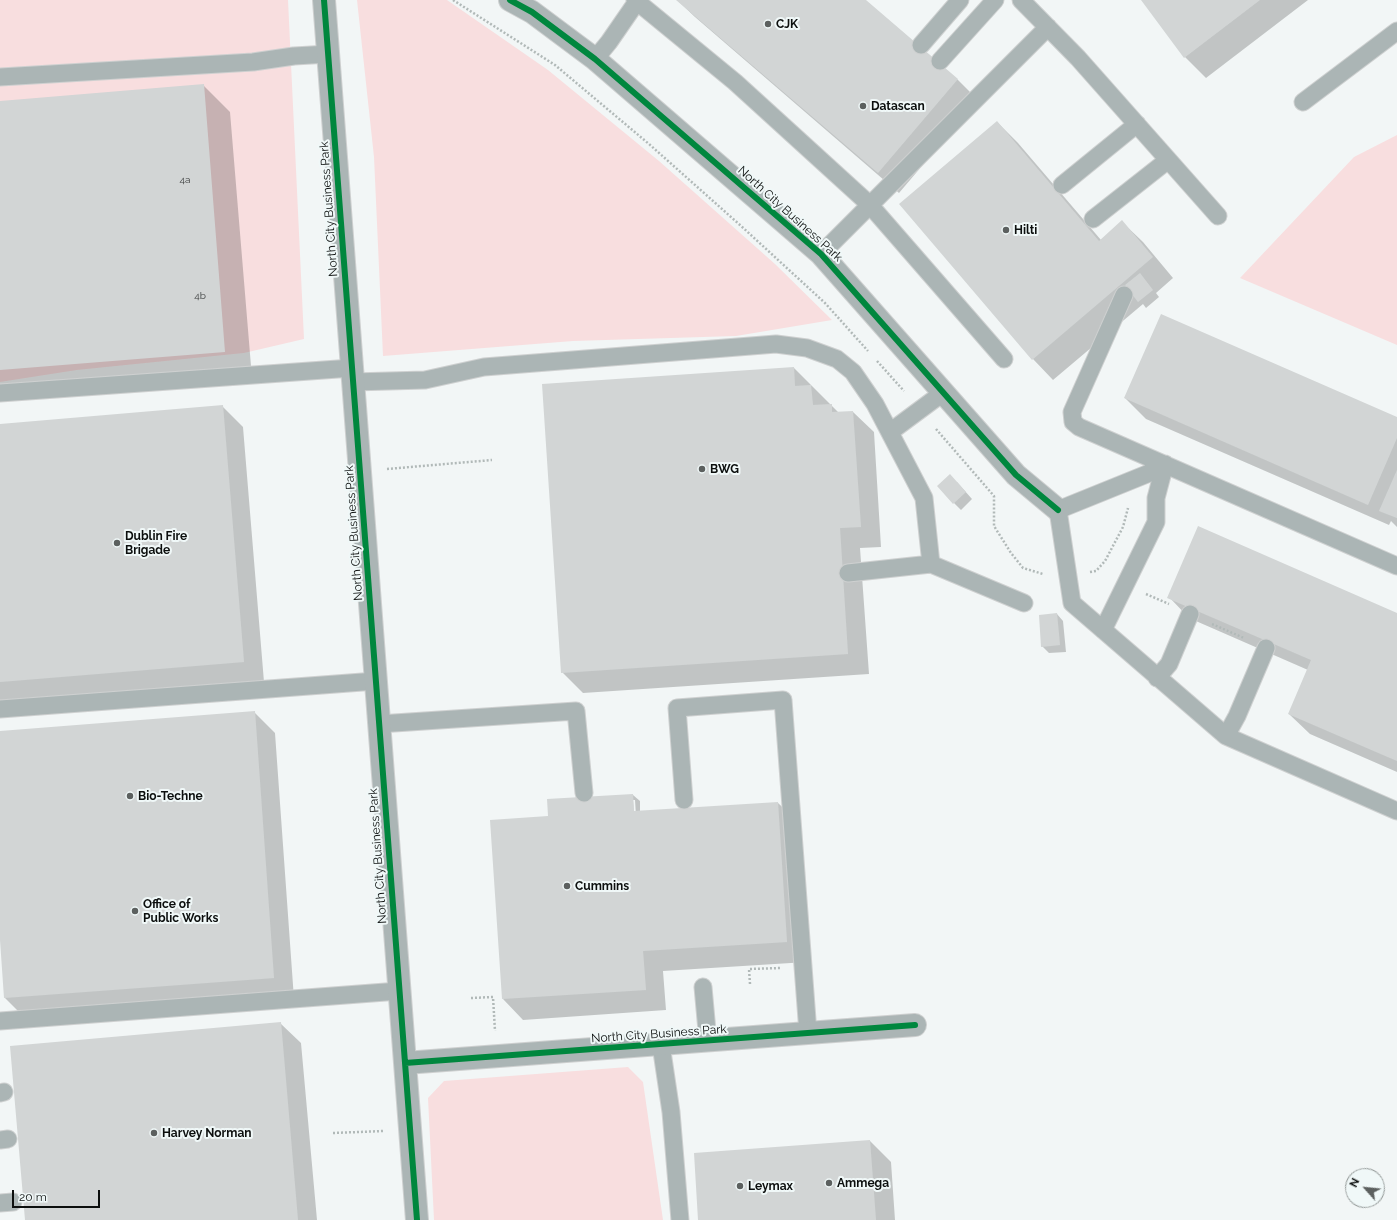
<!DOCTYPE html>
<style>
body{margin:0}
#map{position:relative;width:1397px;height:1220px;overflow:hidden;background:#f2f6f6;font-family:Raleway,sans-serif}
canvas{display:block}
.north{position:absolute;left:1345px;top:1168px;width:40px;height:40px;box-sizing:border-box;background:#f0f8f8;border:1px solid #959b9a;border-radius:50%;rotate:297deg;font-size:11px;font-weight:700;line-height:16px;text-align:center;color:#0c0f0e}
.north::after{content:'';display:block;margin:auto;width:14px;height:18px;background:#5c605f;clip-path:polygon(50% 0,100% 100%,50% 72%,0 100%)}
.scale{position:absolute;left:12px;top:1190px;width:88px;height:18px;box-sizing:border-box;border:2px solid #0c0f0e;border-top:0;padding-left:5px;font-size:12px;line-height:14px;white-space:nowrap;color:#0c0f0e;-webkit-text-stroke:3px #f0f8f8;paint-order:stroke}
</style>
<div id="map">
<canvas width="1397" height="1220"></canvas>
<div class="north">N</div>
<div class="scale">20 m</div>
</div>
<script>
const c = document.querySelector('canvas').getContext('2d');
c.lineJoin = 'round';
function fillPath(path, color) {
  c.fillStyle = color;
  c.fill(path, 'evenodd');
}
function shape(rows) {
  const path = new Path2D();
  for (const r of rows) {
    path.moveTo(r[0], r[1]);
    for (let i = 2; i < r.length; i += 2) path.lineTo(r[i], r[i + 1]);
  }
  return path;
}
function trace(path, color, width, dash) {
  c.strokeStyle = color;
  c.lineWidth = width;
  c.lineCap = dash ? 'butt' : 'round';
  c.setLineDash(dash || []);
  c.stroke(path);
}
function write(font, color, halo, rows, align = 'center') {
  c.font = font + ' Raleway,sans-serif';
  c.lineWidth = 4;
  c.setLineDash([]);
  c.textBaseline = 'middle';
  c.strokeStyle = halo;
  c.fillStyle = color;
  for (const [text, x, y, turn = 0] of rows) {
    c.save();
    c.translate(x, y);
    c.rotate((+turn || 0) * Math.PI / 180);
    c.textAlign = isNaN(turn) ? turn : align;
    if (halo) c.strokeText(text, 0, 0);
    c.fillText(text, 0, 0);
    c.restore();
  }
}
fillPath(shape([
 [0,0,288,0,304,339,244,353,77,370,0,382],
 [357,0,447,0,548,70,659,161,775,264,832,320,736,336,573,341,383,356,374,157],
 [1397,135,1397,345,1240,278,1354,157],
 [628,1067,643,1082,663,1220,434,1220,428,1098,444,1081]
]), '#f8dedf');
fillPath(shape([
 [677,0,865,0,957,79,978,100,899,193,695,17],
 [1142,0,1308,0,1206,78,1185,57],
 [203,85,230,112,252,378,0,399,0,102],
 [997,122,1018,143,1101,240,1122,222,1143,242,1173,278,1156,293,1159,297,1146,308,1143,304,1053,380,1033,359],
 [794,368,839,413,853,412,874,432,881,547,860,548,869,674,583,693,562,672],
 [1125,398,1397,418,1397,527,1391,521,1389,525,1146,419],
 [222,406,243,427,264,682,0,702,0,425],
 [957,482,972,499,961,510,954,503],
 [1169,597,1397,614,1397,772,1310,734,1289,714,1308,670,1189,618],
 [1057,614,1063,621,1066,652,1049,653,1042,646],
 [254,712,275,733,294,999,26,1019,5,998,0,924,0,732],
 [633,795,640,801,640,812,778,803,799,823,807,962,663,971,666,1010,523,1020,503,999,491,821,551,817],
 [633,800,635,800,636,816,634,816],
 [280,1023,301,1043,317,1220,26,1220],
 [870,1141,891,1162,895,1220,699,1220]
]), '#0003');
fillPath(shape([
 [676,0,866,0,958,79,878,173],
 [1141,0,1260,0,1184,58],
 [204,84,225,352,0,370,0,101],
 [997,121,1099,241,1122,220,1153,257,1032,360,899,204],
 [1140,273,1153,290,1138,302,1125,285],
 [1161,314,1397,417,1397,438,1368,505,1124,398],
 [794,367,795,386,811,385,813,405,832,404,832,412,853,411,861,527,840,528,848,654,561,673,542,384],
 [223,405,244,662,0,682,0,424],
 [1397,470,1397,518,1379,511],
 [950,474,966,492,953,504,937,486],
 [1198,526,1397,613,1397,761,1288,714,1311,660,1167,598],
 [1057,613,1060,645,1041,647,1039,615],
 [255,711,274,978,4,998,0,940,0,731],
 [633,794,634,811,778,802,787,942,643,951,646,990,502,999,490,820,548,816,547,799],
 [281,1022,298,1220,25,1220,10,1046],
 [870,1140,876,1220,698,1220,694,1153]
]), '#d2d5d5');
const lane = shape([
 [635,0,735,82,869,204,1004,359],
 [1021,0,1078,58,1218,216],
 [921,45,960,0],
 [595,59,609,42,638,0],
 [940,61,995,0],
 [0,77,253,62,294,56,329,54],
 [1303,102,1397,31],
 [1062,185,1137,124],
 [1093,219,1168,160],
 [821,254,1048,27],
 [1124,295,1072,412,1073,422,1079,427,1397,566],
 [353,382,425,380,484,367,776,344,807,348,837,359,853,372,875,404,924,498,931,564,1024,603],
 [0,393,352,368],
 [890,432,944,392],
 [1165,464,1147,474,1058,510,1072,603,1226,736,1397,811],
 [848,573,931,564],
 [1103,630,1156,522,1156,498,1165,464],
 [1157,678,1169,664,1190,614],
 [0,709,376,681],
 [379,724,576,711,584,793],
 [1226,736,1237,716,1266,648],
 [684,800,677,708,783,700,808,1033],
 [703,987,708,1042],
 [0,1021,399,991],
 [661,1045,671,1112,680,1220],
 [0,1093,4,1092],
 [0,1140,8,1139],
 [0,1203,13,1202]
]);
const street = shape([
 [324,0,417,1220],
 [510,0,532,12,595,59,821,254,1016,475,1058,510],
 [405,1063,915,1025]
]);
trace(lane, '#ced0d0', 19);
trace(street, '#ced0d0', 24);
trace(shape([
 [453,0,555,65,649,144,740,225,825,303,868,351],
 [877,361,904,391],
 [936,429,994,496,994,526,1011,553,1023,568,1043,574],
 [387,469,492,460],
 [1090,572,1096,571,1105,561,1123,527,1128,508],
 [1146,594,1169,604],
 [1212,624,1244,638],
 [750,984,749,969,780,968],
 [471,998,493,997,495,1031],
 [333,1133,384,1131]
]), '#b1b9b8', 2.5, [2, 2]);
trace(lane, '#abb5b5', 17);
trace(street, '#abb5b5', 22);
trace(shape([
 [324,0,417,1220],
 [510,0,532,12,595,59,821,254,1016,475,1058,510],
 [405,1063,915,1025]
]), '#00873e', 6);
for (const [x, y, r, color] of [
 [768,24,4,"#5c605f"],
 [863,106,4,"#5c605f"],
 [1006,230,4,"#5c605f"],
 [702,469,4,"#5c605f"],
 [117,543,4,"#5c605f"],
 [130,796,4,"#5c605f"],
 [567,886,4,"#5c605f"],
 [135,911,4,"#5c605f"],
 [154,1133,4,"#5c605f"],
 [829,1183,4,"#5c605f"],
 [740,1186,4,"#5c605f"]
]) {
  const dot = new Path2D();
  dot.arc(x, y, r, 0, 2 * Math.PI);
  c.fillStyle = color;
  c.fill(dot);
  trace(dot, '#f0f8f8', 1.5);
}
write('10px', '#3e4040', null, [
 ["4a",185,180],
 ["4b",200,296]
]);
write('bold 12px', '#0c0f0e', '#f0f8f8', [
 ["CJK",776,24],
 ["Datascan",871,106],
 ["Hilti",1014,230],
 ["BWG",710,469],
 ["Dublin Fire",125,536],
 ["Brigade",125,550],
 ["Bio-Techne",138,796],
 ["Cummins",575,886],
 ["Office of",143,904],
 ["Public Works",143,918],
 ["Harvey Norman",162,1133],
 ["Ammega",837,1183],
 ["Leymax",748,1186]
], 'left');
write('12px', '#0c0f0e', '#f0f8f8', [
 ["North City Business Park",329,209,-94],
 ["North City Business Park",790,214,42],
 ["North City Business Park",354,533,-94],
 ["North City Business Park",378,856,-94],
 ["North City Business Park",659,1034,-4]
]);
</script>
